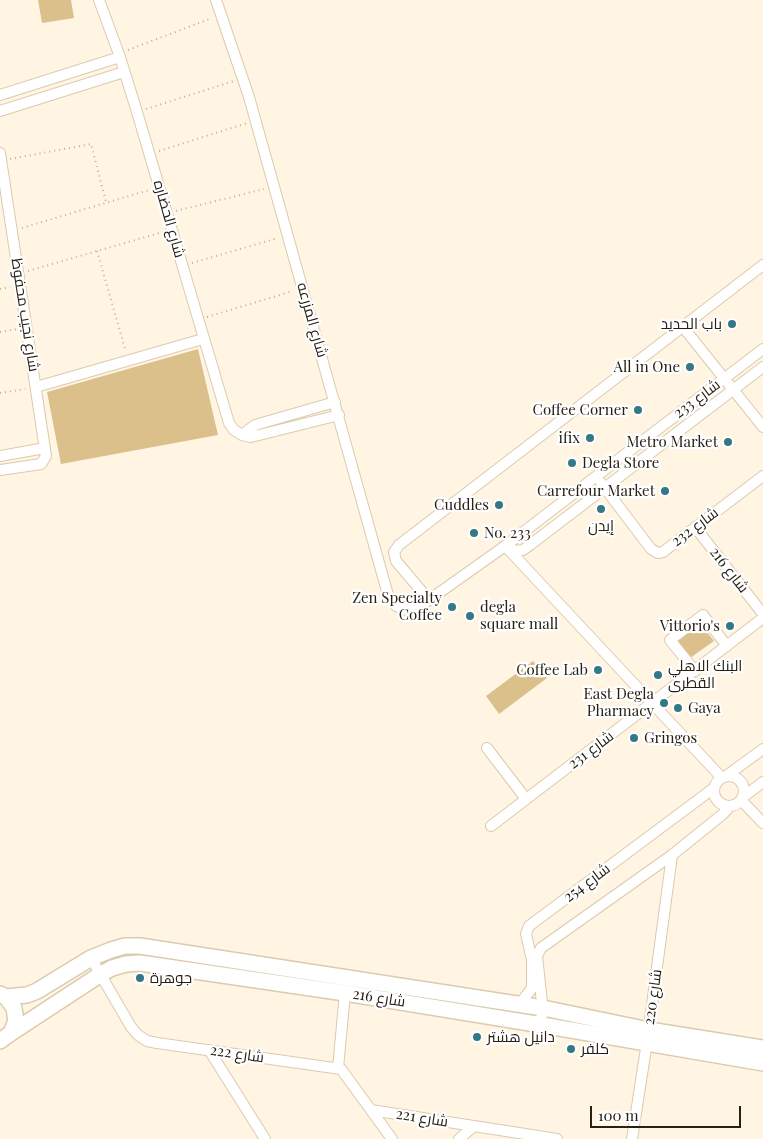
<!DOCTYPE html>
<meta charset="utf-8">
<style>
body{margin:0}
#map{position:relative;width:763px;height:1139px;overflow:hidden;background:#fff5e2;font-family:"Playfair Display",serif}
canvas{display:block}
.scale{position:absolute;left:590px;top:1106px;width:151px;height:22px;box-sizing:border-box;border:2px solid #262015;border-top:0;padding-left:6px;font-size:15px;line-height:18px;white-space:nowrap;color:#262015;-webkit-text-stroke:4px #fff;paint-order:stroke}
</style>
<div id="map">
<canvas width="763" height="1139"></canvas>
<div class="scale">100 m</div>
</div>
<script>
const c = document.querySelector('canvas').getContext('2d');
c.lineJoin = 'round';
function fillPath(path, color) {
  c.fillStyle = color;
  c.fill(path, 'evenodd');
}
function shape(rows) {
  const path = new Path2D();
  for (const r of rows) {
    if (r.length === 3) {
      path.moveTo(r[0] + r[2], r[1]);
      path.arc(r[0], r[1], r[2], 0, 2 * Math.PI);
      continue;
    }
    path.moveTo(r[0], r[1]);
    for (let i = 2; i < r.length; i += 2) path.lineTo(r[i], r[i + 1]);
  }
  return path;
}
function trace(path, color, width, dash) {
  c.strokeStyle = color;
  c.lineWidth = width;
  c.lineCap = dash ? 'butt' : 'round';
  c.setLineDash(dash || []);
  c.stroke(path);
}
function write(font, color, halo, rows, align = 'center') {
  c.font = font + ' "Playfair Display",Cairo,serif';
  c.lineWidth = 4.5;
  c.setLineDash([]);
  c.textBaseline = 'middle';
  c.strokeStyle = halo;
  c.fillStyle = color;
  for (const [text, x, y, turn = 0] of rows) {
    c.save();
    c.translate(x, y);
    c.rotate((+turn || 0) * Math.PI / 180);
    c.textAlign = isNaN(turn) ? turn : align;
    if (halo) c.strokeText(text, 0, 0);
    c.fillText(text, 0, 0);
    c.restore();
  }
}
fillPath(shape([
 [38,0,71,0,74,18,42,23],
 [198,349,218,435,61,464,47,392],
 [698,621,714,641,690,658,676,639],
 [533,661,547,678,499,714,486,696]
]), '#dbc08c');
const minor = shape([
 [99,0,120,57,137,112,229,423,234,430,242,435,251,437,339,415],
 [216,0,249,97,388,595,396,606,407,610,416,609,429,600,505,546,763,349],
 [0,95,120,57],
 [0,111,124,72],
 [0,153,46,456,41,464,0,470],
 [683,327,763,427],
 [36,387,203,339],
 [242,435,255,425,335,402],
 [0,456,45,448],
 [601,483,651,549,658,553,663,552,763,476],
 [695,527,763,614],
 [505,546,516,551,523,550,530,545,763,367],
 [508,549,722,778],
 [429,600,396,561,394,552,399,545,763,265],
 [695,671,670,640,703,615,727,646],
 [487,748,526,799],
 [726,776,763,749],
 [729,791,15],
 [742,798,763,782],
 [741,800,763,823],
 [491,826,763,618],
 [91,958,131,1027,138,1035,147,1041,157,1043,341,1069,392,1139],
 [519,1005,532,988,532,960,526,934,529,926,714,788],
 [536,1024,541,1018,543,1012,537,956,541,948,672,855,723,814,730,806],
 [209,1050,265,1139],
 [338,1068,345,993],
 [371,1110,557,1139],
 [459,1139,474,1126],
 [632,1139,647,1042,672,855]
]);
const secondary = shape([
 [0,994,6,997,14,1008,16,1021,11,1033,0,1041],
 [6,997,27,995,37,991,91,958,111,950,125,946,140,946,543,1008,649,1030,763,1048],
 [11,1033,101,974,112,968,126,964,140,963,345,993,536,1024,763,1063]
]);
trace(minor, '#dbcbad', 12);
trace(secondary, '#dbcbad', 18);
trace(shape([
 [128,50,212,18],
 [146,109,234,81],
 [159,151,247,123],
 [10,159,91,144,106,202],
 [176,211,264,189],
 [22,228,149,190],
 [97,251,126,352],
 [192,263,278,238],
 [28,271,163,232],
 [0,289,10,287],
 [207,317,293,291],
 [0,332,17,329],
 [0,393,25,389]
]), '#b9b0a0', 2, [1, 4]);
trace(minor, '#fff', 10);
trace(secondary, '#fff', 15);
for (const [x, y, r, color] of [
 [732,324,5,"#337886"],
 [690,367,5,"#337886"],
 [638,410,5,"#337886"],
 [590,438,5,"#337886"],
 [728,442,5,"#337886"],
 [572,463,5,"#337886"],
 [665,491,5,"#337886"],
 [499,505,5,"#337886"],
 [601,509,5,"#337886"],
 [474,533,5,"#337886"],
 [452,607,5,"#337886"],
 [470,616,5,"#337886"],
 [730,626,5,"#337886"],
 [598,670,5,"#337886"],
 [658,675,5,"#337886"],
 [664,703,5,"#337886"],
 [678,708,5,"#337886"],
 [634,738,5,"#337886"],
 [140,978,5,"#337886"],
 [477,1037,5,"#337886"],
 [571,1049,5,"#337886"]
]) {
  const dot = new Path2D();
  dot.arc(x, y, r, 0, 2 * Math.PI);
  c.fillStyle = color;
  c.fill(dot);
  trace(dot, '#fff', 2);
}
write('15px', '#262015', '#fff', [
 ["شارع الحضاره",169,219,74],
 ["شارع نجيب محفوظ",25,315,81],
 ["شارع المزرعه",312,320,74],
 ["شارع 233",697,399,-37],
 ["شارع 232",695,527,-37],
 ["شارع 216",729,570,52],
 ["شارع 231",591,750,-37],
 ["شارع 254",587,883,-37],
 ["شارع 220",653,997,-82],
 ["شارع 216",379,998,9],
 ["شارع 222",237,1054,8],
 ["شارع 221",422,1118,9]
]);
write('15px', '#262015', '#fff', [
 ["باب الحديد",722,324],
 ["All in One",680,367],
 ["Coffee Corner",628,410],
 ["ifix",580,438],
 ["Metro Market",718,442],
 ["Degla Store",582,463,"left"],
 ["Carrefour Market",655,491],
 ["Cuddles",489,505],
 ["إيدن",601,526,"center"],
 ["No. 233",484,533,"left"],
 ["Zen Specialty",442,598],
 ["Coffee",442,615],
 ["degla",480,607,"left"],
 ["square mall",480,624,"left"],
 ["Vittorio's",720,626],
 ["البنك الاهلي",668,666,"left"],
 ["القطرى",668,683,"left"],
 ["Coffee Lab",588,670],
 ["East Degla",654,694],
 ["Pharmacy",654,711],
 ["Gaya",688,708,"left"],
 ["Gringos",644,738,"left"],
 ["جوهرة",150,978,"left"],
 ["دانيل هشتر",487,1037,"left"],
 ["كلفر",581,1049,"left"]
], 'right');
</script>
